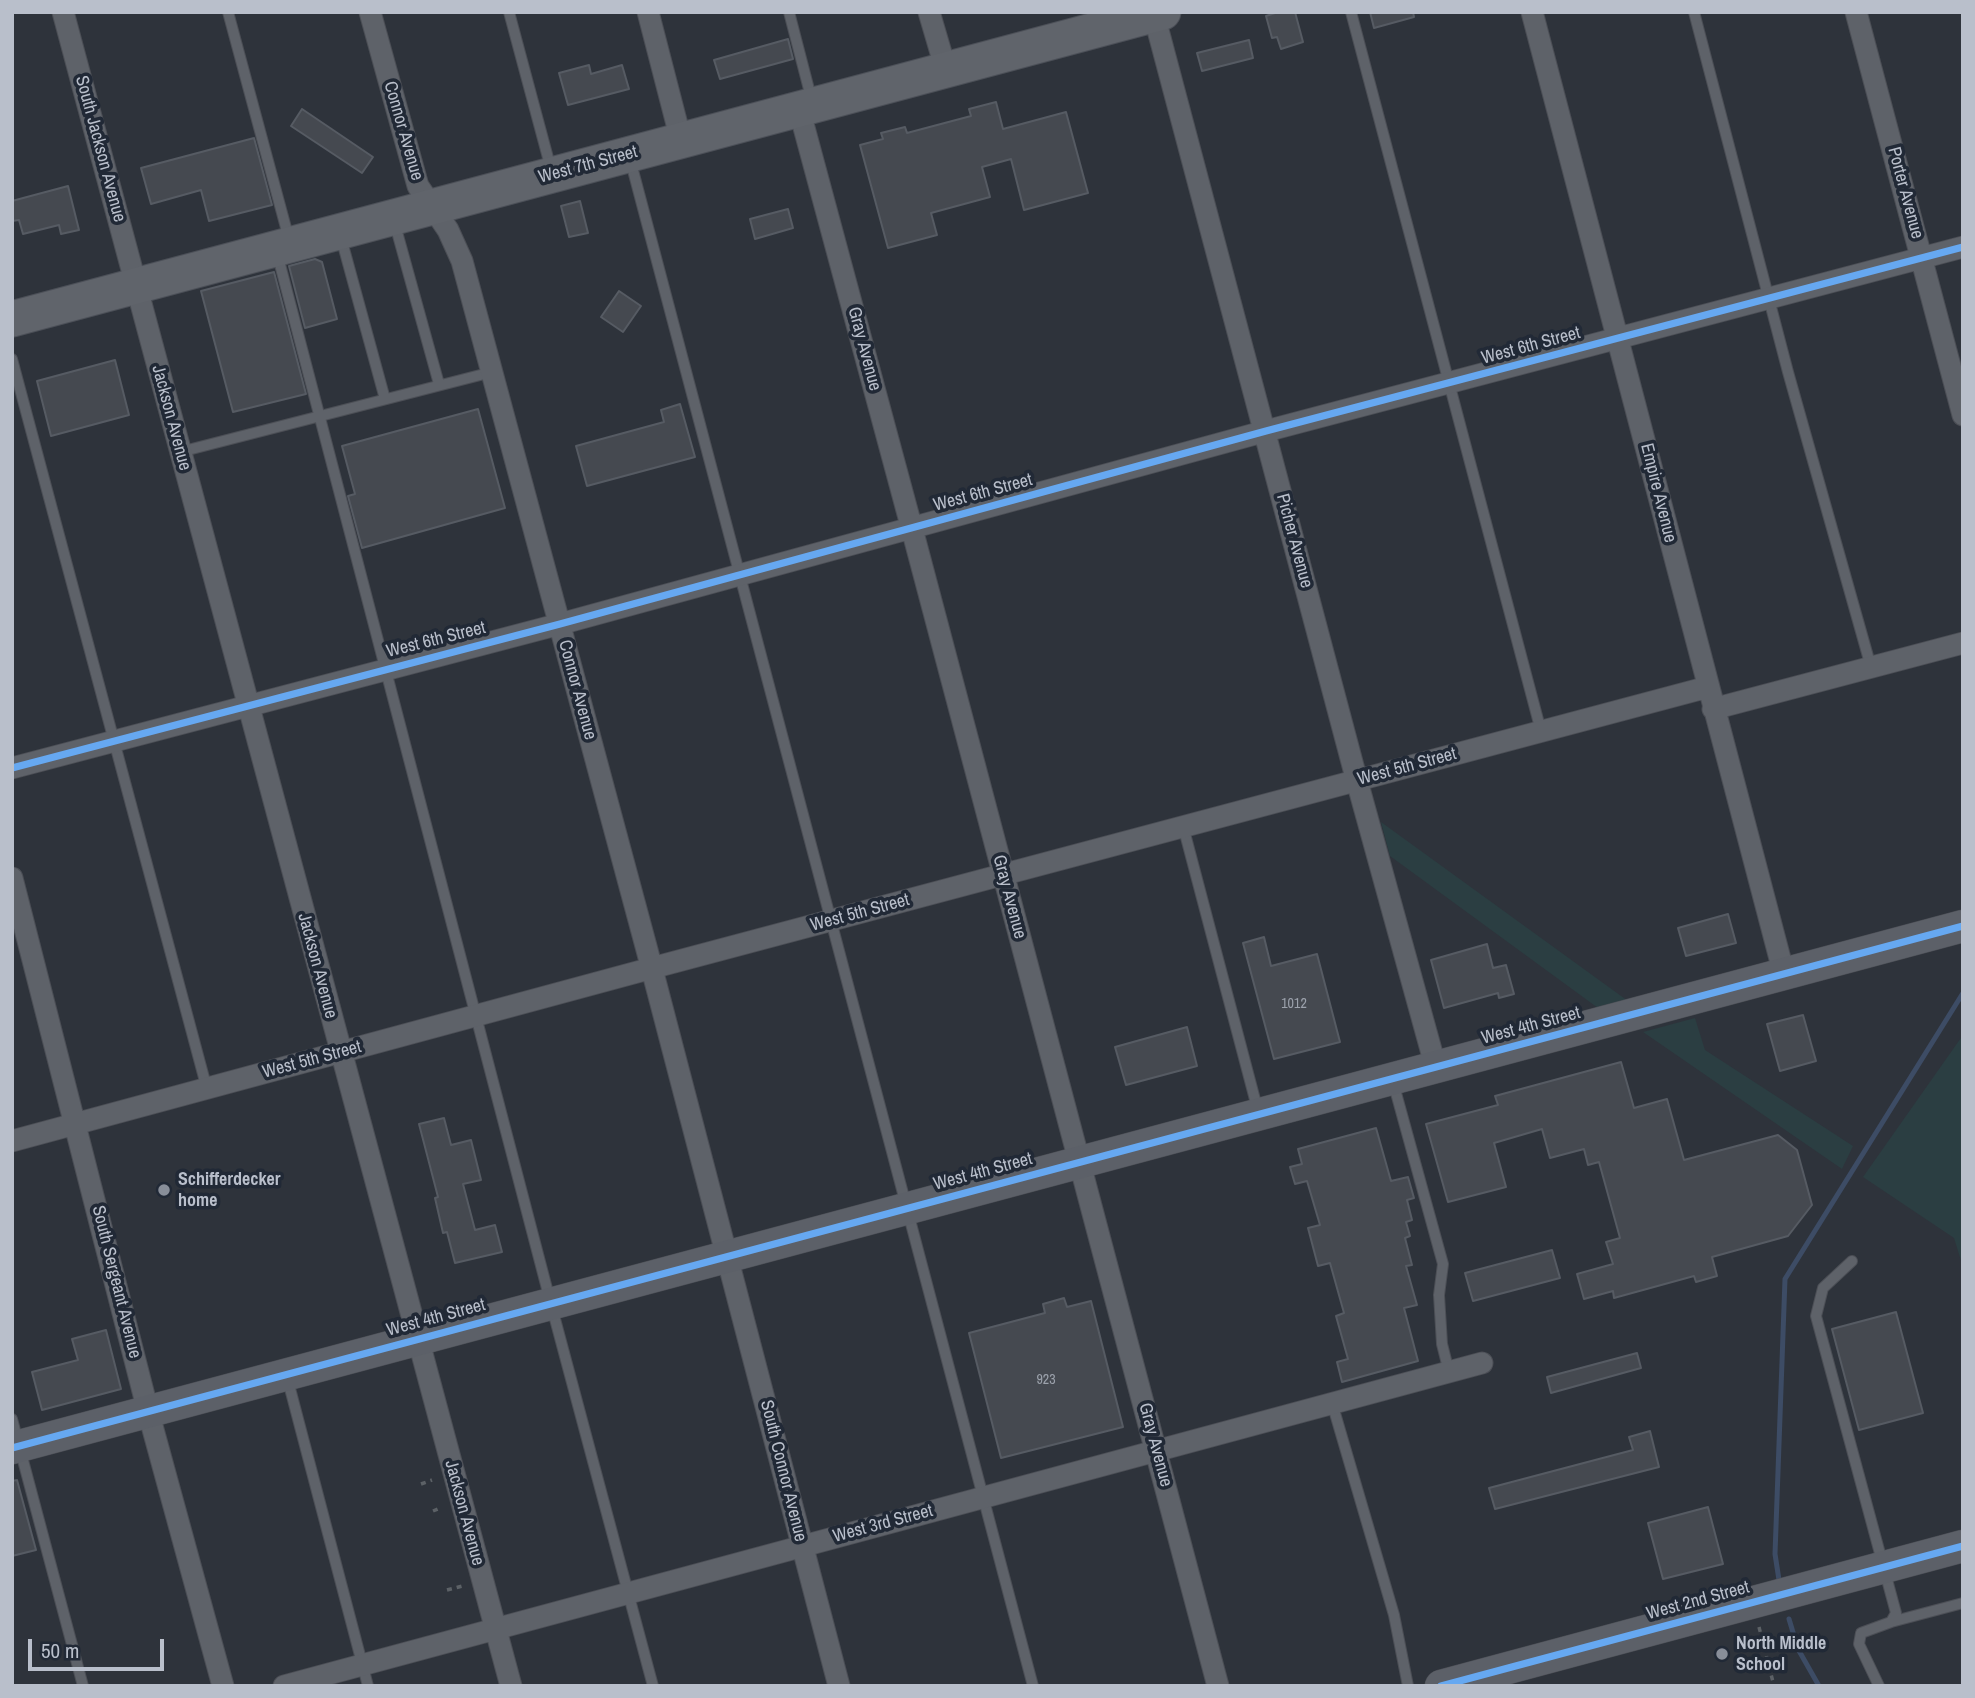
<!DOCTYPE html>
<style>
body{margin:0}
#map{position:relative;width:1975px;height:1698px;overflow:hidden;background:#2e333b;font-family:"Archivo Narrow",sans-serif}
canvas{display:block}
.frame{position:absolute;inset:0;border:14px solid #b9bfcb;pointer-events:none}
.scale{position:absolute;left:28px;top:1639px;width:136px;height:32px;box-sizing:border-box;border:4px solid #b9bfcb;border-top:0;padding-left:9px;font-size:21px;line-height:24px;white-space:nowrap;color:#b9bfcb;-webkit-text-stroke:5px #212936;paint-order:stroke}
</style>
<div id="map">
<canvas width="1975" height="1698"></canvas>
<div class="frame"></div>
<div class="scale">50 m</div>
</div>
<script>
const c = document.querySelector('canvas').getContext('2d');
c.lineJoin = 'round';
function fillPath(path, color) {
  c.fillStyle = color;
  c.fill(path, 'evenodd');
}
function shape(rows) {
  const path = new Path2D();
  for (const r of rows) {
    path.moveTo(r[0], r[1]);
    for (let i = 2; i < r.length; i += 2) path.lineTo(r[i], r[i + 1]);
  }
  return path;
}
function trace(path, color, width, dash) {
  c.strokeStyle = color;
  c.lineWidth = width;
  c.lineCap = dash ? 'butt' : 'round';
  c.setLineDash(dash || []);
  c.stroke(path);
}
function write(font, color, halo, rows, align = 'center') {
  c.font = font + ' "Archivo Narrow",sans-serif';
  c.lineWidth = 7;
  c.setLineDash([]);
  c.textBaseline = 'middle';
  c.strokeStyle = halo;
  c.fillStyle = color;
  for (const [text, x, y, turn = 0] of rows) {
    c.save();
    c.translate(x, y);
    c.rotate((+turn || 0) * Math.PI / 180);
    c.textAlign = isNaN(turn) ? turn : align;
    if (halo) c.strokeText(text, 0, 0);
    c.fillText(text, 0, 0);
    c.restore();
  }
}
fillPath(shape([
 [1381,822,1628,1001,1598,1008,1390,856],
 [1695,1018,1705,1050,1853,1146,1842,1169,1643,1032],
 [1963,1035,1963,1267,1954,1238,1863,1177]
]), '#2b3e42');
trace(shape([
 [1779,1580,1775,1554,1785,1279,1963,993],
 [1789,1619,1798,1649,1819,1686]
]), '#3d4c65', 5);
const building = shape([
 [1278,12,1295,12,1303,42,1281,49,1277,37,1272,38,1266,16,1278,12],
 [1370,12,1413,12,1414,17,1374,28,1370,12],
 [788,39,793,59,720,79,714,60,788,39],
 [1249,40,1253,58,1202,71,1197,53,1249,40],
 [589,65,591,74,622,65,629,89,568,105,559,73,589,65],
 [996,102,1003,129,1066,112,1088,193,1024,210,1011,159,982,167,990,197,931,213,937,235,888,248,860,145,883,139,881,133,905,127,907,133,971,116,969,109,996,102],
 [302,109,373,157,362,173,291,126,302,109],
 [254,138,272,205,209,221,201,190,151,204,141,168,254,138],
 [68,186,79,230,61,234,59,225,23,234,19,220,12,221,12,201,68,186],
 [580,201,588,233,569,237,561,206,580,201],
 [788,209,793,228,755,239,750,219,788,209],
 [315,259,322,262,337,319,305,328,289,266,315,259],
 [274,272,306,394,233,412,201,291,274,272],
 [619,291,641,306,623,332,601,317,619,291],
 [115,360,129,415,51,436,37,381,115,360],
 [680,404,695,457,587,486,576,446,664,422,661,410,680,404],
 [478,409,505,508,362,548,348,496,355,494,342,446,478,409],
 [1728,914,1736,943,1686,956,1678,928,1728,914],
 [1264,937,1271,966,1317,954,1340,1042,1274,1059,1243,943,1264,937],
 [1487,944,1493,968,1506,965,1514,994,1499,998,1498,993,1444,1008,1431,960,1487,944],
 [1803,1015,1816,1061,1780,1071,1767,1024,1803,1015],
 [1187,1027,1197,1066,1126,1085,1115,1047,1187,1027],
 [1621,1062,1634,1108,1667,1099,1684,1160,1778,1135,1797,1150,1812,1205,1788,1236,1712,1257,1717,1276,1696,1282,1694,1276,1614,1298,1613,1291,1584,1299,1577,1274,1613,1264,1606,1242,1620,1238,1599,1162,1588,1165,1584,1149,1550,1158,1542,1129,1494,1143,1506,1187,1448,1202,1426,1124,1498,1105,1495,1096,1621,1062],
 [444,1118,451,1145,471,1140,481,1180,463,1184,475,1230,495,1225,502,1252,455,1263,447,1232,443,1233,435,1198,438,1197,419,1124,444,1118],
 [1376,1128,1391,1181,1408,1177,1414,1198,1407,1200,1412,1220,1406,1222,1410,1236,1405,1238,1412,1265,1406,1266,1417,1305,1404,1308,1418,1361,1342,1382,1337,1362,1348,1359,1336,1316,1344,1313,1330,1263,1318,1266,1308,1228,1320,1225,1307,1181,1295,1184,1290,1167,1302,1164,1298,1149,1376,1128],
 [1552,1250,1560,1278,1473,1301,1465,1273,1552,1250],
 [1064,1298,1067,1307,1091,1301,1123,1427,1001,1458,969,1333,1045,1313,1043,1304,1064,1298],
 [1896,1312,1923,1413,1859,1430,1832,1329,1896,1312],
 [106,1330,121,1389,42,1410,32,1372,78,1360,72,1339,106,1330],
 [1637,1353,1641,1368,1551,1393,1547,1377,1637,1353],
 [1650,1431,1659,1467,1495,1509,1489,1488,1633,1450,1629,1437,1650,1431],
 [17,1480,36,1550,12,1556,12,1481,17,1480],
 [1708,1507,1723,1564,1663,1579,1648,1523,1708,1507]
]);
fillPath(building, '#454950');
trace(building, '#565b63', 2);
const lane = shape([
 [228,12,289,239],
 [509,12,551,169],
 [789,12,812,101],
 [1351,12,1541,731],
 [1694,12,1788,372,1871,667],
 [630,159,1033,1686],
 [394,221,439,384],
 [340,234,385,399],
 [277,253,551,1304,653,1686],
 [12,359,207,1089],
 [180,452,492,372],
 [1183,826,1258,1111],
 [1393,1082,1443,1264,1439,1295,1442,1344,1449,1372],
 [1852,1261,1823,1288,1816,1316,1896,1613,1891,1622,1861,1633,1859,1644,1879,1686],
 [287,1377,368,1686],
 [1332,1403,1394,1615,1408,1686],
 [12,1419,83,1686],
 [1891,1622,1963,1603]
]);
const street = shape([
 [63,12,511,1686],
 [370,12,418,186,448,230,462,261,647,950,839,1686],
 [648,12,681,140],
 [929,12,946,70],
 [1532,12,1784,974],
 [1856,12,1963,415],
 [1154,15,1357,781,1436,1068],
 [799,109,912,529,1218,1686],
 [1713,709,1963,643],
 [12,768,560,624,1266,431,1963,247],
 [12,878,148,1411,223,1686],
 [12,1141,652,968,1708,687],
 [284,1686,1482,1363]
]);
const secondary = shape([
 [12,1448,1963,926],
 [1441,1686,1963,1546]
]);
const primary = shape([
 [12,319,1163,12]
]);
trace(lane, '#4c4f56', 12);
trace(street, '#4c4f56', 23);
trace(secondary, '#4c4f56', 33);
trace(primary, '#4c5058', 37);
trace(shape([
 [421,1484,432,1480],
 [433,1511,440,1508],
 [447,1590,466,1585],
 [1759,1627,1774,1686]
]), '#5c6166', 3.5, [5, 5]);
trace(lane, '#5e6269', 10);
trace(street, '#5e6269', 21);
trace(secondary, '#5c6068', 32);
trace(primary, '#60646b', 35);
trace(shape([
 [12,768,560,624,1266,431,1963,247],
 [12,1448,1963,926],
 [1441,1686,1963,1546]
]), '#66a8f1', 7);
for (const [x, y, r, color] of [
 [164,1190,7,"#888e99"],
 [1722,1654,7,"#888e99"]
]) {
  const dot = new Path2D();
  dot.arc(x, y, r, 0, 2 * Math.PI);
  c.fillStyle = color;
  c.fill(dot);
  trace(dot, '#212936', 2.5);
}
write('14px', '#9ca2ac', null, [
 ["1012",1294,1004],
 ["923",1046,1380]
]);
write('18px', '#b9bfcb', '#212936', [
 ["Connor Avenue",403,131,74],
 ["South Jackson Avenue",100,149,75],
 ["West 7th Street",588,165,-15],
 ["Porter Avenue",1905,193,75],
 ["West 6th Street",1531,346,-15],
 ["Gray Avenue",864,349,75],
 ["Jackson Avenue",171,418,75],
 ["West 6th Street",983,493,-15],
 ["Empire Avenue",1658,493,76],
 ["Picher Avenue",1294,541,75],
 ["West 6th Street",436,640,-14],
 ["Connor Avenue",577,690,75],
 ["West 5th Street",1407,767,-15],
 ["Gray Avenue",1009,897,75],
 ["West 5th Street",860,913,-15],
 ["Jackson Avenue",317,966,75],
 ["West 4th Street",1531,1026,-15],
 ["West 5th Street",312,1060,-15],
 ["West 4th Street",983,1172,-15],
 ["South Sergeant Avenue",116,1282,76],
 ["West 4th Street",436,1318,-15],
 ["Gray Avenue",1155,1445,75],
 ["South Connor Avenue",783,1471,76],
 ["Jackson Avenue",464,1513,75],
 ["West 3rd Street",883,1524,-15],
 ["West 2nd Street",1698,1601,-15]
]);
write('bold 18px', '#b9bfcb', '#212936', [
 ["Schifferdecker",178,1180],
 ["home",178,1201],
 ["North Middle",1736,1644],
 ["School",1736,1665]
], 'left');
</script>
